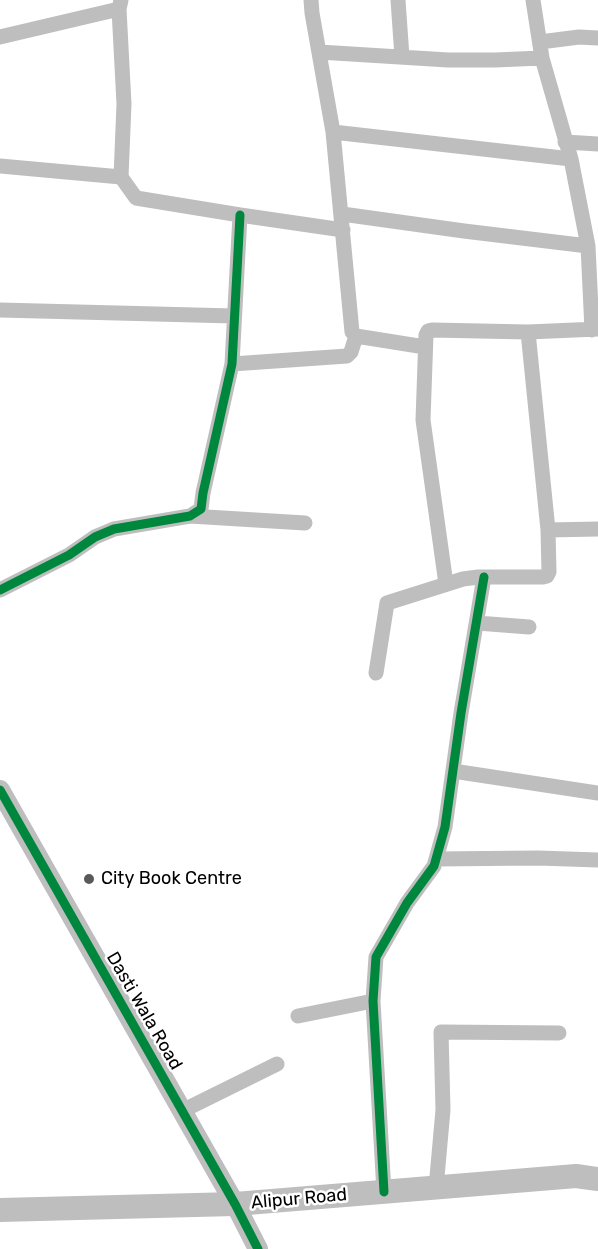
<!DOCTYPE html>
<style>
body{margin:0}
canvas{display:block;background:#fff}
</style>
<canvas width="598" height="1249"></canvas>
<script>
const c = document.querySelector('canvas').getContext('2d');
c.lineJoin = 'round';
function shape(rows) {
  const path = new Path2D();
  for (const r of rows) {
    path.moveTo(r[0], r[1]);
    for (let i = 2; i < r.length; i += 2) path.lineTo(r[i], r[i + 1]);
  }
  return path;
}
function trace(path, color, width, dash) {
  c.strokeStyle = color;
  c.lineWidth = width;
  c.lineCap = dash ? 'butt' : 'round';
  c.setLineDash(dash || []);
  c.stroke(path);
}
function write(font, color, halo, rows, align = 'center') {
  c.font = font + ' Rubik,sans-serif';
  c.lineWidth = 5;
  c.setLineDash([]);
  c.textBaseline = 'middle';
  c.strokeStyle = halo;
  c.fillStyle = color;
  for (const [text, x, y, turn = 0] of rows) {
    c.save();
    c.translate(x, y);
    c.rotate((+turn || 0) * Math.PI / 180);
    c.textAlign = isNaN(turn) ? turn : align;
    if (halo) c.strokeText(text, 0, 0);
    c.fillText(text, 0, 0);
    c.restore();
  }
}
trace(shape([
 [121,0,119,9,124,104,121,177,136,198,240,215,343,230],
 [311,0,312,13,333,132,352,332,356,336,425,347],
 [398,0,402,57],
 [533,0,542,58,571,159,588,246,592,330],
 [0,37,119,9],
 [540,42,579,37,598,38],
 [319,52,448,60,495,60,542,58],
 [333,132,571,159],
 [565,142,598,144],
 [0,166,121,177],
 [342,214,464,231,588,246],
 [0,310,234,316],
 [232,364,347,356,351,352,356,336],
 [190,516,305,523],
 [548,530,598,529],
 [446,584,423,420,426,335,428,331,432,330,528,332,598,329],
 [0,590,69,555,95,537,114,529,190,516,201,509,203,493,232,364,240,215],
 [477,623,529,627],
 [376,673,387,603,463,579,478,577,543,577,547,576,549,572,548,530,528,332],
 [453,771,598,793],
 [436,859,538,858,598,860],
 [298,1016,373,1001],
 [182,1111,277,1064],
 [436,1188,443,1110,441,1032,559,1033],
 [384,1192,373,1001,376,957,407,903,434,866,436,859,445,827,461,713,484,577]
]), '#bebebe', 15);
trace(shape([
 [0,790,235,1204,258,1249]
]), '#bebebe', 20);
trace(shape([
 [0,1210,235,1204,576,1176,598,1179]
]), '#bebebe', 24);
trace(shape([
 [0,590,69,555,95,537,114,529,190,516,201,509,203,493,232,364,240,215],
 [0,790,235,1204,258,1249],
 [384,1192,373,1001,376,957,407,903,434,866,436,859,445,827,461,713,484,577]
]), '#00873e', 9);
for (const [x, y, r, color] of [
 [89,879,6,"#595959"]
]) {
  const dot = new Path2D();
  dot.arc(x, y, r, 0, 2 * Math.PI);
  c.fillStyle = color;
  c.fill(dot);
  trace(dot, '#fff', 2);
}
write('18px', '#000', '#fff', [
 ["City Book Centre",101,879]
], 'left');
write('18px', '#000', '#fff', [
 ["Dasti Wala Road",144,1011,60],
 ["Alipur Road",299,1199,-5]
]);
</script>
